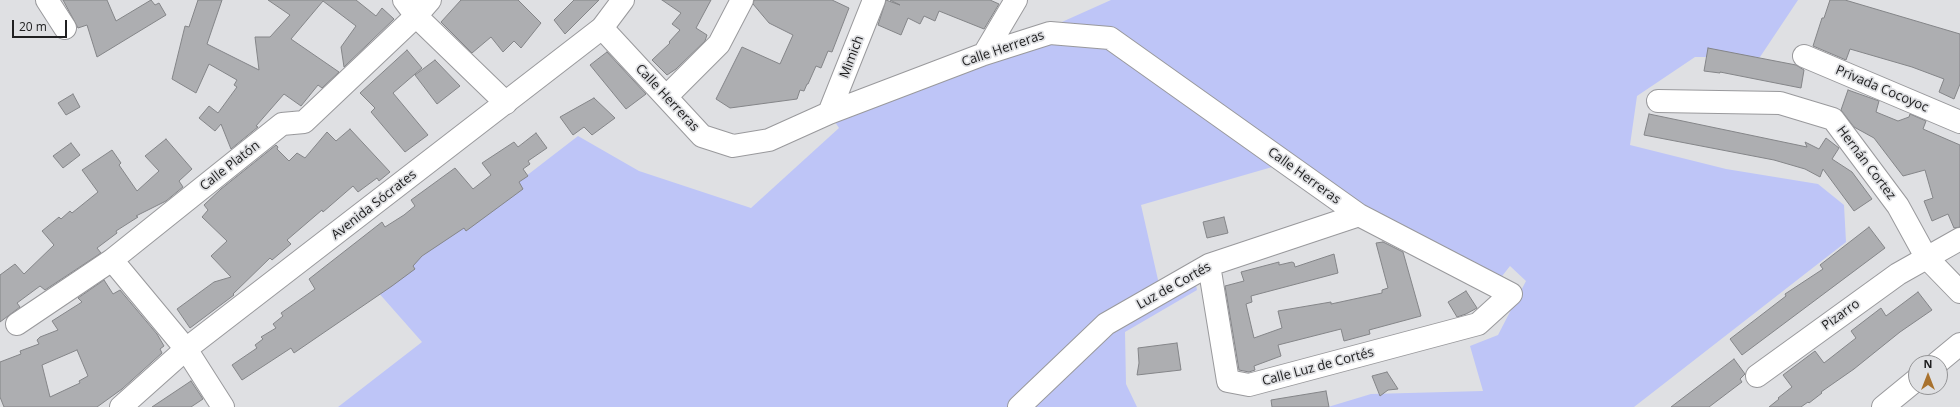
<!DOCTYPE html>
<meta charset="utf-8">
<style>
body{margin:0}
#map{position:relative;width:1960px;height:407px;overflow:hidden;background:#dfe0e3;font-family:"Open Sans",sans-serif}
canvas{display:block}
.north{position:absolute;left:1908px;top:355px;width:40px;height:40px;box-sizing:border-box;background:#dfe0e3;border:1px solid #939395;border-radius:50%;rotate:0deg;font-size:11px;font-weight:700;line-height:16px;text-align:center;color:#202021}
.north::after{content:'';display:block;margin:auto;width:14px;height:18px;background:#a9722e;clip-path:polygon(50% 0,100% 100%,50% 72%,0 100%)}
.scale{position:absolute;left:12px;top:20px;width:55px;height:18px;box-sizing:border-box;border:2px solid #202021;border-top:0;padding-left:5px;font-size:12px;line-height:14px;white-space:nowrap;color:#202021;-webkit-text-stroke:3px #dfe0e3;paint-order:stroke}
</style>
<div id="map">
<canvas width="1960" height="407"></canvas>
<div class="north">N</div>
<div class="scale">20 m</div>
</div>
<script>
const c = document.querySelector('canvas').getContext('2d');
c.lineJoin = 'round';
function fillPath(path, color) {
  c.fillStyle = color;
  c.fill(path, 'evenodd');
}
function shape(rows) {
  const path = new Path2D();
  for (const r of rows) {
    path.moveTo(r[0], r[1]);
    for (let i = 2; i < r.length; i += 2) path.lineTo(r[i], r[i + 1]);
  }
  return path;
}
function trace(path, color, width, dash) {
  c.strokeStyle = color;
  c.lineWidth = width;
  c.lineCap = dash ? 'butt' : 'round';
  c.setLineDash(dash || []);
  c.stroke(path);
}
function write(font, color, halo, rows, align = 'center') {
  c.font = font + ' "Open Sans",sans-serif';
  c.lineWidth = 3.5;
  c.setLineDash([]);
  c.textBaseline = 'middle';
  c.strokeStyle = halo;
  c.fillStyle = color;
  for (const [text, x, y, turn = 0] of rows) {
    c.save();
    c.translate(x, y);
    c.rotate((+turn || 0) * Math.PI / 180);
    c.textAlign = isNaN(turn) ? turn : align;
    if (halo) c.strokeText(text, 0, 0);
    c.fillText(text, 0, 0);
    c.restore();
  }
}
fillPath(shape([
 [1111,0,1798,0,1760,57,1695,57,1637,96,1630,145,1726,169,1818,184,1844,205,1846,242,1634,407,1328,407,1371,394,1483,391,1470,346,1498,335,1526,281,1510,266,1495,285,1286,163,1141,205,1161,293,1194,274,1197,290,1125,332,1126,384,1137,407,338,407,422,342,377,291,578,136,639,171,751,208,839,128,829,113,1006,47]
]), '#bec5f7');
const building = shape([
 [63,0,107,0,116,21,151,0,155,5,159,3,166,15,97,57,87,25,78,28,63,0],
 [198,0,222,0,207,44,259,70,255,37,270,37,290,15,268,0,356,0,376,16,382,8,394,19,344,67,341,47,356,26,323,1,291,39,339,72,322,88,318,85,301,106,284,94,256,126,258,127,231,149,221,124,215,131,199,118,209,106,218,113,237,87,234,85,237,80,209,64,196,93,172,79,185,26,189,27,198,0],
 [461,0,518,0,541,23,521,48,514,41,503,52,491,37,472,53,441,22,461,0],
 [574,0,599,0,565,34,554,20,574,0],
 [662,0,711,0,696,28,707,35,705,41,676,69,667,75,652,60,670,43,669,42,680,30,672,24,681,13,662,0],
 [754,0,832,0,849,8,832,52,828,51,821,68,816,66,808,84,807,84,804,91,800,90,797,99,730,108,716,99,742,47,780,64,793,35,769,23,753,4,754,0],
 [886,0,900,5,890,0,990,0,999,4,984,29,939,11,935,21,924,16,920,24,908,18,901,35,878,25,886,0],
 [1830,0,1845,0,1960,34,1960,84,1954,99,1939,92,1944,79,1912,67,1850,49,1846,60,1813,46,1822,18,1824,18,1830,0],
 [1708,48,1796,65,1804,70,1801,88,1720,72,1720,73,1704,71,1708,48],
 [407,50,422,68,393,93,428,135,405,152,371,112,375,108,360,93,407,50],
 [607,52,646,94,626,109,590,65,607,52],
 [435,60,460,86,437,104,415,75,435,60],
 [1848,90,1879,101,1876,112,1898,121,1909,117,1910,114,1926,121,1923,129,1960,145,1960,227,1954,228,1948,214,1932,221,1924,201,1933,198,1925,170,1903,176,1874,138,1854,127,1841,110,1848,90],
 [73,94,80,107,66,115,58,103,73,94],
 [594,98,615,118,592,135,584,127,573,135,560,117,594,98],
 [1649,114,1807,147,1805,142,1819,149,1826,138,1839,148,1832,159,1852,172,1872,199,1854,211,1823,169,1820,177,1805,169,1774,160,1644,135,1649,114],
 [350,129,390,172,379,181,377,178,358,192,353,186,323,212,322,210,287,240,291,244,272,260,270,258,233,294,234,295,190,328,177,309,214,282,231,277,211,256,227,241,202,217,208,210,204,205,221,189,276,145,278,147,277,149,289,161,297,153,305,158,327,132,336,141,350,129],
 [536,133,547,148,528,161,530,164,523,169,528,176,519,182,523,189,466,231,464,228,422,256,413,266,415,269,392,286,294,353,291,348,242,380,232,365,257,348,255,345,263,339,261,337,276,328,273,324,283,316,281,313,315,289,309,279,382,222,385,227,404,215,415,206,411,200,455,168,473,189,491,175,482,163,514,142,518,147,536,133],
 [166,139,192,169,179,181,183,187,166,201,136,216,138,217,116,231,117,233,97,248,101,253,45,290,40,286,17,303,20,307,0,322,0,275,15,264,24,274,54,245,42,231,59,217,61,219,70,211,72,213,98,192,82,170,112,150,121,163,119,165,137,191,159,171,145,156,166,139],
 [71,143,80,155,63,168,53,156,71,143],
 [1224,217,1228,233,1207,238,1203,222,1224,217],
 [1869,227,1885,248,1742,355,1730,339,1786,296,1785,294,1823,269,1820,265,1869,227],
 [1383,242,1403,252,1421,316,1369,330,1370,334,1344,341,1341,329,1278,345,1281,356,1254,366,1255,370,1249,372,1239,370,1225,286,1244,281,1241,272,1279,262,1279,265,1292,262,1294,263,1295,267,1334,254,1338,273,1251,296,1252,302,1246,304,1254,338,1282,328,1278,311,1331,302,1331,304,1382,293,1382,290,1388,288,1376,243,1383,242],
 [104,280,113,294,120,290,157,334,164,346,160,349,162,353,122,389,97,407,4,407,0,397,0,362,21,354,20,351,39,344,37,340,40,337,58,330,52,321,82,302,78,298,104,280],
 [77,350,88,376,79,381,80,383,50,397,42,365,77,350],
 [1466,291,1477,308,1466,314,1457,317,1448,302,1466,291],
 [1918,292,1932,310,1900,332,1854,369,1821,392,1822,393,1809,403,1808,402,1801,407,1769,407,1779,399,1778,398,1792,387,1783,375,1815,351,1824,363,1856,338,1851,331,1881,308,1886,316,1918,292],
 [1177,343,1181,370,1137,375,1139,363,1138,348,1177,343],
 [1734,359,1745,374,1740,379,1742,382,1709,407,1671,407,1734,359],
 [1387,372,1398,389,1388,390,1380,396,1372,376,1387,372],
 [191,381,203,399,191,407,152,407,191,381],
 [1326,391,1329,407,1272,407,1271,400,1326,391]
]);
fillPath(building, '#adaeb1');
trace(building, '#848588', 1);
const minor = shape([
 [47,0,65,28],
 [404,0,416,16,506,103],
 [602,28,702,136,733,146,769,140,829,113,984,54,1050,33,1110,38,1359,215,1511,294,1478,324,1249,385,1228,381,1209,265],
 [984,54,1016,0],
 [1804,56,1960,122],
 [666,97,719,44,742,0],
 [1658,101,1780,103,1833,119,1898,206,1926,257,1960,292],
 [829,113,874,0],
 [112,260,186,349,223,407],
 [17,324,112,260,282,124,304,122,416,16,430,0],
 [1757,376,1898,274,1960,239],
 [1019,407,1106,324,1209,265,1359,215]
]);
const tertiary = shape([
 [121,407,186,349,602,28,623,0]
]);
const secondary = shape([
 [1937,363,1960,344],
 [1883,407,1916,380]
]);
trace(minor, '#99999c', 24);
trace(tertiary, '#99999c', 24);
trace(secondary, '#99999c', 24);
trace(minor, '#fff', 22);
trace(tertiary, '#fff', 22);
trace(secondary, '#fff', 22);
write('13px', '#202021', '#dfe0e3', [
 ["Calle Herreras",1003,49,-19],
 ["Mimich",852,57,-69],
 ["Privada Cocoyoc",1882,89,23],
 ["Calle Herreras",667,98,47],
 ["Hernán Cortez",1866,163,53],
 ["Calle Platón",230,166,-38],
 ["Calle Herreras",1304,176,36],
 ["Avenida Sócrates",374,205,-38],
 ["Luz de Cortés",1174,286,-29],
 ["Pizarro",1841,315,-36],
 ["Calle Luz de Cortés",1318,367,-15]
]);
</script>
